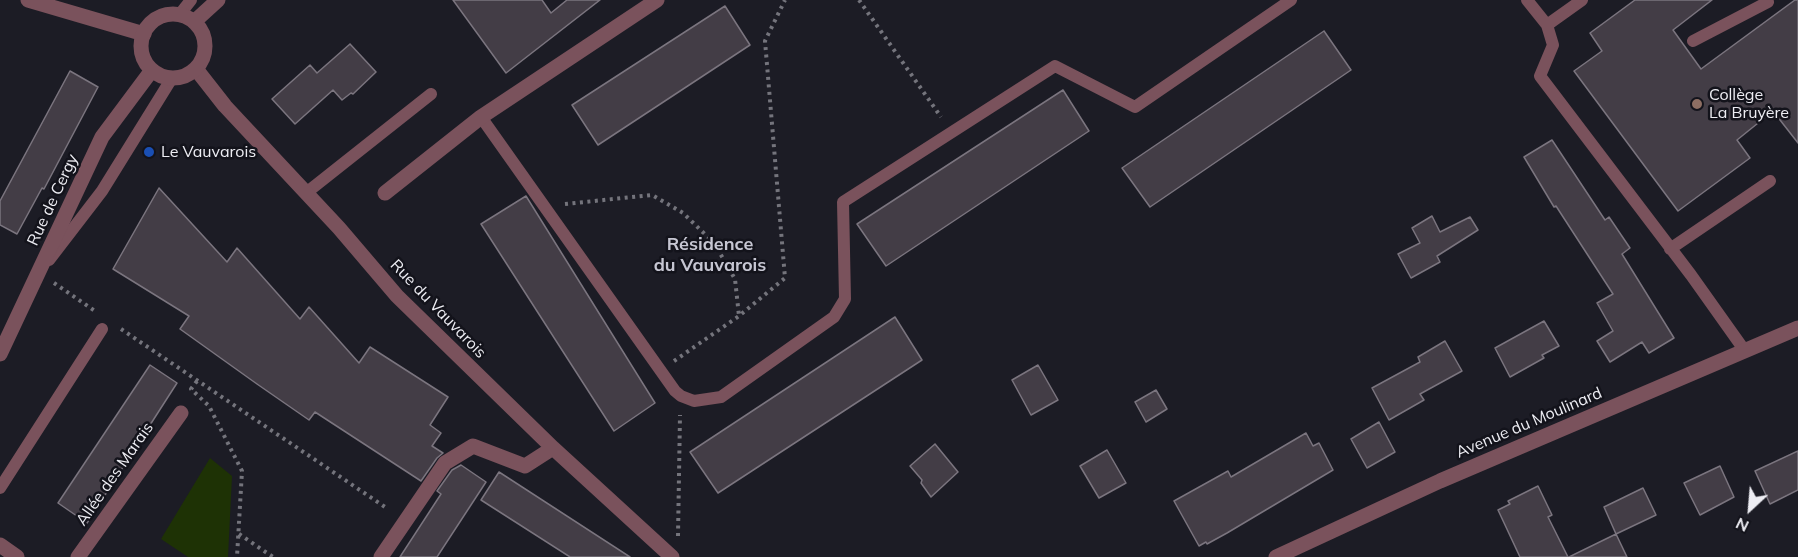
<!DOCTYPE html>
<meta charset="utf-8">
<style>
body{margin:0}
#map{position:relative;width:1798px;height:557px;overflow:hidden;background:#1c1c25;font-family:Mulish,sans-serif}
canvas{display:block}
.north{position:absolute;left:1720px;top:479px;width:60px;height:60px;-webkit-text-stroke:4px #13131b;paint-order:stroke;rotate:206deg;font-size:16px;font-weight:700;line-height:24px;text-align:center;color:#ededf3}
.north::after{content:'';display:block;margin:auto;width:21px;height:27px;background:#ededf3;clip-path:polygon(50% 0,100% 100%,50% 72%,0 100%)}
</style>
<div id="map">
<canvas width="1798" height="557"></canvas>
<div class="north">N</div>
</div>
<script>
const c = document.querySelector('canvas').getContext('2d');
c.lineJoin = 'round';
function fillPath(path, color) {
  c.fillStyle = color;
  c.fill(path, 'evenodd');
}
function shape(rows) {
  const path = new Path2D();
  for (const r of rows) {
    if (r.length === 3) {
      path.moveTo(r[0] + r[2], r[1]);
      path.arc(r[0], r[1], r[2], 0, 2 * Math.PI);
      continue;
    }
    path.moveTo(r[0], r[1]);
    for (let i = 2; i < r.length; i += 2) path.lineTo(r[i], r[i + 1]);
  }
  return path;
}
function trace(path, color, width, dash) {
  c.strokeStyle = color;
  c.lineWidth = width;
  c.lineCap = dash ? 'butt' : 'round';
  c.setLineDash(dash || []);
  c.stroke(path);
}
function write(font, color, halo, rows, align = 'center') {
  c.font = font + ' Mulish,sans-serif';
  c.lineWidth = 5;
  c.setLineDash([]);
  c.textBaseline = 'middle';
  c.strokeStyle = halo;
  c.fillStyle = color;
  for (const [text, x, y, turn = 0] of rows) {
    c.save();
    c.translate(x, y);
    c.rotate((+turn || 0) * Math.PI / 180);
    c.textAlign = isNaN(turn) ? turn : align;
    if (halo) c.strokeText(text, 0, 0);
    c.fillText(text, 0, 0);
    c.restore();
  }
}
fillPath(shape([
 [210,458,232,476,228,557,188,557,161,539]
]), '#1e3205');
const building = shape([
 [453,0,542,0,551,13,567,0,600,0,506,73,453,0],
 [1635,0,1712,0,1673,30,1701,69,1795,0,1798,0,1798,143,1773,111,1737,140,1750,158,1678,211,1574,71,1602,51,1590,33,1635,0],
 [725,6,750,45,598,145,572,105,725,6],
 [1324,31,1351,70,1150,207,1122,168,1324,31],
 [350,44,376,72,353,94,351,93,342,100,333,90,295,124,272,99,310,65,317,73,350,44],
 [70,71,98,87,44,189,42,188,17,234,0,225,0,201,70,71],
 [1063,90,1089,131,886,266,857,224,1063,90],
 [1552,140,1605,220,1609,217,1630,248,1622,254,1674,338,1649,353,1642,342,1610,362,1597,341,1613,331,1597,303,1613,294,1556,206,1554,207,1524,157,1552,140],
 [159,188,227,262,237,248,300,319,309,307,359,363,370,347,448,397,430,425,441,433,432,446,443,453,437,458,421,481,315,412,309,420,257,384,180,329,189,316,113,269,159,188],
 [526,196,655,403,614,431,481,224,526,196],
 [1432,216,1440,232,1470,217,1478,230,1437,256,1440,262,1411,278,1398,254,1420,243,1412,228,1432,216],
 [895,317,922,360,718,493,690,452,895,317],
 [1544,321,1559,346,1542,355,1544,358,1510,377,1495,348,1544,321],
 [1445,341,1462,371,1420,394,1424,400,1389,420,1372,388,1420,362,1418,357,1445,341],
 [150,365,177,383,87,523,58,503,150,365],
 [1038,365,1058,400,1031,415,1012,380,1038,365],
 [1156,390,1167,409,1146,422,1135,402,1156,390],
 [1379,422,1395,452,1367,468,1351,439,1379,422],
 [1306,433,1313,446,1319,443,1333,470,1227,533,1207,544,1206,542,1199,546,1174,501,1228,471,1231,477,1306,433],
 [935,444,958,472,931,497,921,483,922,480,910,466,935,444],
 [1107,450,1126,483,1099,498,1080,466,1107,450],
 [1798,451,1798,490,1770,504,1755,471,1798,451],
 [461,465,486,482,437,557,400,557,441,494,437,491,452,470,461,465],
 [1720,466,1734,497,1700,515,1684,483,1720,466],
 [499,472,630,557,570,557,481,500,499,472],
 [1538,486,1552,515,1548,517,1568,557,1520,557,1498,510,1510,504,1508,501,1538,486],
 [1643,488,1656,515,1616,534,1604,507,1643,488],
 [1616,534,1627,557,1569,557,1616,534]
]);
fillPath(building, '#433d46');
trace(building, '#7b757f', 1.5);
trace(shape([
 [859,0,941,117],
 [565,204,652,195,683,213,714,243,735,279,739,316],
 [54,283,95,311],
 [121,329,388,509],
 [674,361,739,316,785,278,765,41,785,0],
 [197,381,191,389,209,406,242,471,237,557],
 [239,534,273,557],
 [678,536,680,415]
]), '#74747c', 4, [3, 4.5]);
trace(shape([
 [1527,0,1547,25,1582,0],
 [180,14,191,0],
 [1547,25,1553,45,1540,76,1691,275,1745,351],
 [1693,41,1768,2,1767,0],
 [481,117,675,391,681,396,694,401,721,397,834,317,845,299,843,202,1055,66,1135,107,1291,0],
 [306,193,431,94],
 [1670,249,1770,181],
 [49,260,102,191,172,78],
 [0,488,102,329]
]), '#7a525c', 12);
trace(shape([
 [28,0,144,34],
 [196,69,225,106,339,228,397,296,553,448,672,557],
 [385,193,481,117,657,0],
 [0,545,17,557],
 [78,557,181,413],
 [381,557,445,463,473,446,525,466,553,448],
 [1276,557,1440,481,1798,328]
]), '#7a525c', 15);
trace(shape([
 [173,46,32],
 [195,21,218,0],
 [0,354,102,137,152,70]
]), '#7a525c', 15);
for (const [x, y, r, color] of [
 [1697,104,6,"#8d6e63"],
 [149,152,6,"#1a4fb4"]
]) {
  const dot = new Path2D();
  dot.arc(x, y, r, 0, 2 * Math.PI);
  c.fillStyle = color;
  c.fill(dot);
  trace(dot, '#13131b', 2);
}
write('16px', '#ededf3', '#13131b', [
 ["Collège",1709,95],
 ["La Bruyère",1709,113],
 ["Le Vauvarois",161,152]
], 'left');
write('16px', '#ededf3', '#13131b', [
 ["Rue de Cergy",53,200,-65],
 ["Rue du Vauvarois",438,309,46],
 ["Avenue du Moulinard",1529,423,-23],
 ["Allée des Marais",115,474,-55]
]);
write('bold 18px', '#c6c6d2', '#13131b', [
 ["Résidence",710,245],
 ["du Vauvarois",710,266]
]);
</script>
